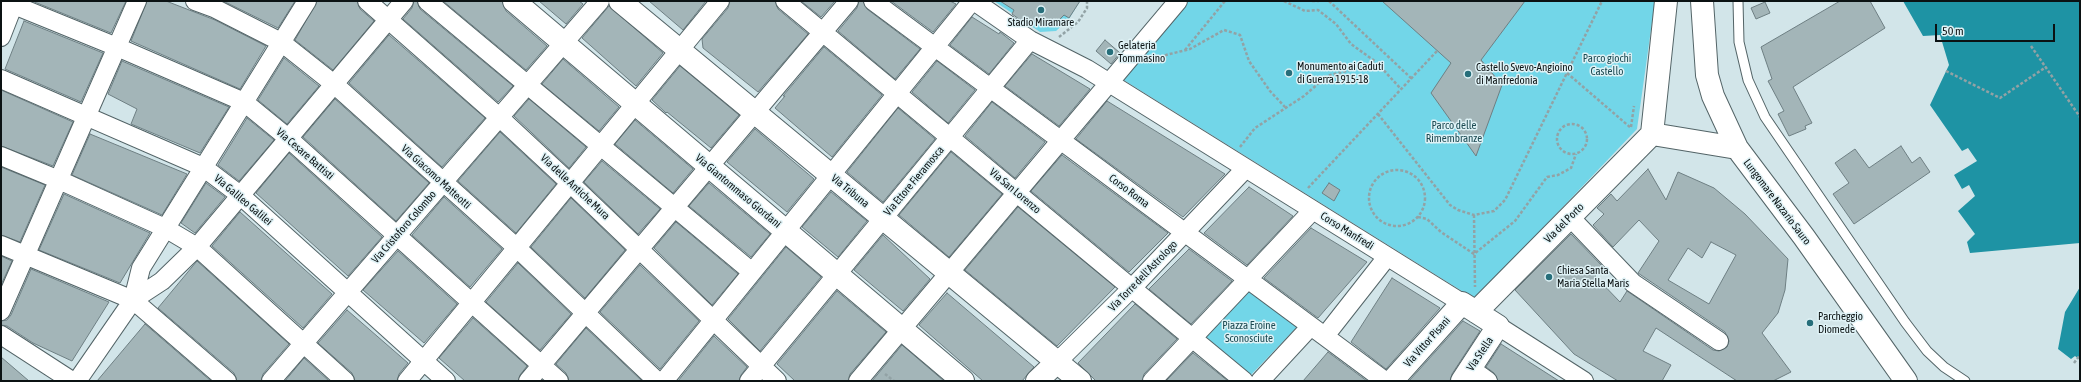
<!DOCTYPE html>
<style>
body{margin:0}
#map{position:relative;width:2081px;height:382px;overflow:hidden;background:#d2e5e9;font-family:"Asap Condensed",sans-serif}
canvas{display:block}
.frame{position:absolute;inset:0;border:2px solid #0b1213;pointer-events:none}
.scale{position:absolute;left:1935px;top:24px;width:120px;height:18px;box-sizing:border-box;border:2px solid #0b1213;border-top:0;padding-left:5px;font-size:12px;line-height:14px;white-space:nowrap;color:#0b1213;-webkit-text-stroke:3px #dff2f6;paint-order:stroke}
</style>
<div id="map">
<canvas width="2081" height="382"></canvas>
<div class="frame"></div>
<div class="scale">50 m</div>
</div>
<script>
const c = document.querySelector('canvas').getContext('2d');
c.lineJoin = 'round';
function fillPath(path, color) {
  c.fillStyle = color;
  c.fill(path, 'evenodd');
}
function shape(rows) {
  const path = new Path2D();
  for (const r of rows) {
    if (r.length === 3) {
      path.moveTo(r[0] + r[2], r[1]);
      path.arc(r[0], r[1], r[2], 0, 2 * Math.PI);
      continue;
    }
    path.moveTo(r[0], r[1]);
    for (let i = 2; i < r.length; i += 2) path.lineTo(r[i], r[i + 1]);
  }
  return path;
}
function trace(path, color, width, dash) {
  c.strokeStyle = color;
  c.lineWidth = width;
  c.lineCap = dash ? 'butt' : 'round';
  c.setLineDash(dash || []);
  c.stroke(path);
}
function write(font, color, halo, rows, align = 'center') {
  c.font = font + ' "Asap Condensed",sans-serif';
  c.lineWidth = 3;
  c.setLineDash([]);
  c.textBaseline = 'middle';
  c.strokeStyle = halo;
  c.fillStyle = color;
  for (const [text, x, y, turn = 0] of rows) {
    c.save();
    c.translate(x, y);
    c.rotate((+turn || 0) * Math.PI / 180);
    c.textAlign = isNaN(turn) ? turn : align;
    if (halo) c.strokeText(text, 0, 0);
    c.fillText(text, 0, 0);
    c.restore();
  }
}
fillPath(shape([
 [994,1,1080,1,1069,19,1056,31,1040,32],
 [1186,1,1655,1,1637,129,1481,293,1473,298,1122,79],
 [1249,287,1297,327,1248,378,1201,338]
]), '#72d6e8');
fillPath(shape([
 [1903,1,2080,1,2080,243,1970,253,1967,242,1975,234,1958,211,1975,196,1969,185,1962,189,1954,175,1977,161,1968,148,1962,151,1930,105,1949,65,1940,35,1923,36],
 [2080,287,2080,360,2075,356,2071,359,2058,349,2065,312]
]), '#1e93a4');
const building = shape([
 [32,1,126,1,111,33,32,1],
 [147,1,166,1,215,20,266,46,240,89,131,41,147,1],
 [223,1,295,1,278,28,223,1],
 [317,1,357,1,360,9,374,21,333,70,295,40,317,1],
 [414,1,417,1,420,9,513,86,498,102,403,19,412,8,414,1],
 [443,1,502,1,506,11,547,46,526,70,443,1],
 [539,1,579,1,583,4,566,24,539,1],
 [649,1,706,1,683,30,649,1],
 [730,1,775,1,778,9,808,34,758,92,703,48,702,39,728,8,730,1],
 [801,1,835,1,821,17,801,1],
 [859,1,863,1,867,9,920,49,895,79,838,31,857,8,859,1],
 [891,1,950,1,956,4,933,32,891,1],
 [1000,1,1080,1,1069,18,1064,15,1055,24,1053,22,1043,26,1031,19,1026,24,1012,14,1014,10,1000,1],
 [1382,1,1525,1,1481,60,1502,85,1476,156,1431,93,1451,63,1382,1],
 [1840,1,1870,1,1885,28,1793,87,1812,123,1805,126,1806,129,1789,136,1778,114,1784,111,1768,81,1772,79,1761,47,1840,1],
 [1765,2,1770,13,1756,19,1751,8,1765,2],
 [609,6,663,53,636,86,582,38,609,6],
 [972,17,999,34,1000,32,1014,43,989,74,950,45,972,17],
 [24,21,103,53,81,102,5,69,24,21],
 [389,35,485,118,442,167,349,83,389,35],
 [1105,40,1120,53,1111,64,1096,51,1105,40],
 [824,47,882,95,832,157,775,108,785,96,783,96,824,47],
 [1032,54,1090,89,1059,126,1005,86,1032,54],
 [284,58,319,86,287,124,258,100,284,58],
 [563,59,619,107,599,131,542,84,563,59],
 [122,61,229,107,200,153,131,124,137,109,108,94,122,61],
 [937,61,975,90,948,123,912,92,937,61],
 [680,66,739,115,711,148,667,112,666,113,652,100,680,66],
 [1,90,73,122,53,166,1,146,1,90],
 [335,99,429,183,396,221,303,137,335,99],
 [529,99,586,147,569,168,514,116,529,99],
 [1107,101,1225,174,1183,217,1076,139,1107,101],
 [992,102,1045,142,1015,178,965,136,992,102],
 [898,108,935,139,883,202,847,172,898,108],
 [247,118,274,140,239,181,218,165,247,118],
 [635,120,693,169,673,193,615,144,635,120],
 [755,129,814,179,787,212,727,162,755,129],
 [500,132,556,184,516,233,458,181,500,132],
 [90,134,187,174,162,215,72,175,90,134],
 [1901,146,1912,163,1920,157,1930,172,1854,224,1833,194,1849,183,1835,163,1855,149,1869,168,1901,146],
 [951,152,1002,194,949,257,899,215,951,152],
 [289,153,382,237,348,276,256,193,289,153],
 [1062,155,1168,233,1129,272,1031,191,1062,155],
 [602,161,660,209,638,234,584,182,602,161],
 [1,167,45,185,20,242,1,235,1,167],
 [1648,169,1666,200,1678,172,1714,188,1745,214,1788,259,1785,290,1778,313,1762,333,1791,372,1773,381,1737,381,1656,328,1643,351,1671,365,1662,381,1618,381,1574,354,1515,290,1571,234,1603,267,1595,276,1620,302,1627,291,1713,350,1719,351,1727,347,1729,341,1725,332,1638,273,1659,241,1639,220,1613,247,1593,225,1604,214,1597,208,1611,194,1617,201,1648,169],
 [1711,242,1736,255,1709,304,1668,280,1688,248,1702,258,1711,242],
 [206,183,225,197,195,233,181,223,206,183],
 [709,183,770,234,751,257,689,206,709,183],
 [1329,183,1340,190,1334,201,1322,193,1329,183],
 [1249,187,1293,216,1247,265,1204,233,1249,187],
 [831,192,867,221,838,257,802,227,831,192],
 [64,194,150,233,120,283,39,250,64,194],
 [444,197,502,249,470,287,412,235,444,197],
 [571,198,625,250,585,298,531,247,571,198],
 [1018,207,1115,287,1057,346,965,270,1018,207],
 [240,212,332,294,303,328,212,246,240,212],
 [676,222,738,274,712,305,654,248,676,222],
 [1311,228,1367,262,1318,318,1264,278,1311,228],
 [883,235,930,279,903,311,854,270,883,235],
 [786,247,821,277,760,351,728,319,786,247],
 [1189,249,1232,281,1191,324,1149,289,1189,249],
 [398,251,457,304,424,343,363,290,398,251],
 [1,256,12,261,1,285,1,256],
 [197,261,289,344,263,374,261,381,237,381,234,373,158,308,197,261],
 [518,263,571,314,540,350,486,302,518,263],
 [640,265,699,321,660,369,600,312,640,265],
 [31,269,109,302,72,361,33,343,7,326,1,325,1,321,7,320,11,315,31,269],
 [1392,278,1440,308,1386,369,1351,342,1392,278],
 [837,291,886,332,850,374,848,381,795,381,777,364,837,291],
 [947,293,1034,367,1022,381,983,381,919,325,947,293],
 [1135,304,1177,339,1144,374,1142,381,1096,381,1078,363,1135,304],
 [347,310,408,363,399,374,397,381,355,381,352,373,318,343,347,310],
 [473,318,527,366,520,375,518,381,465,381,439,358,473,318],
 [1463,321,1480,331,1452,374,1450,381,1409,381,1463,321],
 [145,324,211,381,97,381,145,324],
 [586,328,642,381,569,381,566,373,556,364,586,328],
 [714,336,747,367,741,375,739,381,678,381,714,336],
 [1501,344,1559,381,1498,381,1494,373,1486,367,1501,344],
 [902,345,944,381,872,381,902,345],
 [1328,352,1367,381,1303,381,1328,352],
 [1193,353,1228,381,1166,381,1193,353],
 [1,357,29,381,1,381,1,357],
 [304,358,329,381,285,381,304,358]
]);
fillPath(building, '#a3b5b8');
trace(building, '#6e7f83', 1);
const lane = shape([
 [1738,1,1739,42,1748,80,1765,117,1905,322,1927,351,1944,367,1965,381]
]);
const street = shape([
 [4,1,117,47,244,102,288,138,559,381],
 [195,1,214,8,281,42,334,84,517,248,657,381],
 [367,1,499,117,570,183,777,381],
 [427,1,752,272],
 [785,1,1244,381],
 [873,1,1385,381],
 [974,1,1030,40,1087,69,1462,303],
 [1,37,15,1],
 [1,79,203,167,240,195,446,381],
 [1,156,59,180,165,228,197,247,345,381],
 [1569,216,1633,283,1719,341],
 [1,245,133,300,227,381],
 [133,300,162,281,197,247,404,1],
 [1,311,137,1],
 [1498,326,1584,381],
 [1,335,72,381],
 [1325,336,1387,257],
 [1057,362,1132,288,1245,169],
 [1470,368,1488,381],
 [77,381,133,300,141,268,307,1],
 [271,381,600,1],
 [407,381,720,1],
 [528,381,849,1],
 [664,381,972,1],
 [749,381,1030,40],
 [858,381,1178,1],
 [1152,381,1313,210],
 [1260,381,1311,326]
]);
const secondary = shape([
 [514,1,963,381],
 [620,1,1080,381],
 [1702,1,1707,75,1713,96,1737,148,1804,237,1906,381],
 [1652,134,1737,148],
 [1476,312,1652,134,1666,1],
 [1037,381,1057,362],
 [1392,381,1462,303,1498,326,1462,381]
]);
trace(lane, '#536467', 11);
trace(street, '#536467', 20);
trace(secondary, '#536467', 24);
trace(shape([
 [1284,1,1305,11,1318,10,1336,24,1351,44,1376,62],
 [1312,1,1319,1],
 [1329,1,1412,79],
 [1059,37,1078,22,1087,8,1087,1],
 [2031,46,2080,117],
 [1185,50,1225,1],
 [1152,57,1156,60,1166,55,1190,49,1224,30,1240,35,1249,61,1270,91,1285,107],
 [1946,71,2000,98,2046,67],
 [1567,73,1631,128],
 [1378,114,1450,205,1458,210,1474,215,1494,211,1505,200,1602,1],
 [1572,139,15],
 [1631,127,1634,106],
 [1240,147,1255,128,1304,96,1327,76,1377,63,1401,89],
 [1397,198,28],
 [1308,188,1437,51],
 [1474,215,1475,287],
 [1418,217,1427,219,1441,232,1474,254,1515,221,1547,177,1558,175,1571,168,1576,154],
 [2074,363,2080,355],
 [885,374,894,381]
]), '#92a2a5', 2.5, [3, 2]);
trace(lane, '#fff', 9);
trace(street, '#fff', 18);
trace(secondary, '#fff', 22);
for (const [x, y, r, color] of [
 [1041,10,4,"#266e7a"],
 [1110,52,4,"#266e7a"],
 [1289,73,4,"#266e7a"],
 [1468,74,4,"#266e7a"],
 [1549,277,4,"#266e7a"],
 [1810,323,4,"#266e7a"]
]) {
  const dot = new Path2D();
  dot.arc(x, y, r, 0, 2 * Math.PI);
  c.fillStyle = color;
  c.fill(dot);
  trace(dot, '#dff2f6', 1.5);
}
write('11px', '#0b1213', '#dff2f6', [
 ["Stadio Miramare",1041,23,"center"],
 ["Gelateria",1118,46],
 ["Tommasino",1118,59],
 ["Monumento ai Caduti",1297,67],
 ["di Guerra 1915-18",1297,80],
 ["Castello Svevo-Angioino",1476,68],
 ["di Manfredonia",1476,81],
 ["Chiesa Santa",1557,271],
 ["Maria Stella Maris",1557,284],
 ["Parcheggio",1818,317],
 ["Diomede",1818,330]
], 'left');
write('11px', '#1b4951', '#dff2f6', [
 ["Parco giochi",1607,59],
 ["Castello",1607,72],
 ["Parco delle",1454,126],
 ["Rimembranze",1454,139],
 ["Piazza Eroine",1249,326],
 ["Sconosciute",1249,339]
]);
write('11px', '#0b1213', '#dff2f6', [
 ["Via Cesare Battisti",305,154,41],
 ["Via Giacomo Matteotti",436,177,42],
 ["Via Ettore Fieramosca",914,181,-50],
 ["Via delle Antiche Mura",575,187,43],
 ["Via Giantommaso Giordani",738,191,40],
 ["Via Tribuna",850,191,39],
 ["Via San Lorenzo",1015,191,40],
 ["Corso Roma",1129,191,37],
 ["Via Galileo Galilei",243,200,40],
 ["Lungomare Nazario Sauro",1777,202,53],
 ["Via del Porto",1564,223,-45],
 ["Via Cristoforo Colombo",404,227,-49],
 ["Corso Manfredi",1347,231,32],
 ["Via Torre dell'Astrologo",1143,276,-46],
 ["Via Vittor Pisani",1427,342,-48],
 ["Via Stella",1480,354,-56]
]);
</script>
